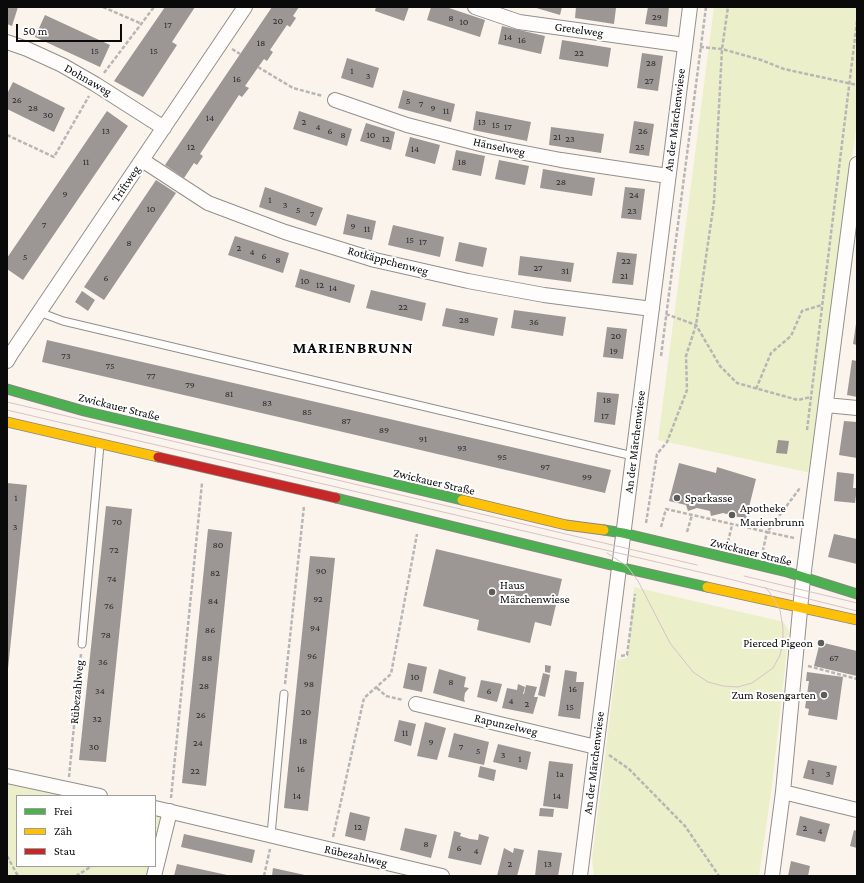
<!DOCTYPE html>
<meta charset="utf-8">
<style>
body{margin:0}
#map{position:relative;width:864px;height:883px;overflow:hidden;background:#faf4ed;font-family:"Crimson Pro",serif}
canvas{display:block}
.frame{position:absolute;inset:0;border:8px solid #0a0a0a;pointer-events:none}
.legend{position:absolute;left:16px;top:795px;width:140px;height:72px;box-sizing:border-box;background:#fff;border:1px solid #9d9d9d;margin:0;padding:5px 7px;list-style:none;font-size:12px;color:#0a0a0a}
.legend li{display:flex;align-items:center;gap:8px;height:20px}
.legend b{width:20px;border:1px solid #9d9d9d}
.scale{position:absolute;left:16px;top:24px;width:106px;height:18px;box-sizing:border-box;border:2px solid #0a0a0a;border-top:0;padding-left:5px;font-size:12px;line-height:14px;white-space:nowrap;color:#0a0a0a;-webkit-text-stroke:3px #fff;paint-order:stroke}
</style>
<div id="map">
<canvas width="864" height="883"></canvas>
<div class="frame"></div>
<ul class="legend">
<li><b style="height:5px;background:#4caf50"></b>Frei</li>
<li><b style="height:5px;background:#ffc107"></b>Zäh</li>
<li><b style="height:5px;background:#c62828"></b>Stau</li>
</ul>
<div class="scale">50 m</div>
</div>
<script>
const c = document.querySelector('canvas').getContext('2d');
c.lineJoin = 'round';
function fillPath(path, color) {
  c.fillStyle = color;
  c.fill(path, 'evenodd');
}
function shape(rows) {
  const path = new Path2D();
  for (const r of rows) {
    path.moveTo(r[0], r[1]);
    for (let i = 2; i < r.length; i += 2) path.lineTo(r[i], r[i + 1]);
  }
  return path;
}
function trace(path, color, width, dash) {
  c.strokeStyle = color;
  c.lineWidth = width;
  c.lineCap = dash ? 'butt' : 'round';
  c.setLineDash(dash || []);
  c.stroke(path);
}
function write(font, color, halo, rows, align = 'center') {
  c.font = font + ' "Crimson Pro",serif';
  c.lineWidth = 4;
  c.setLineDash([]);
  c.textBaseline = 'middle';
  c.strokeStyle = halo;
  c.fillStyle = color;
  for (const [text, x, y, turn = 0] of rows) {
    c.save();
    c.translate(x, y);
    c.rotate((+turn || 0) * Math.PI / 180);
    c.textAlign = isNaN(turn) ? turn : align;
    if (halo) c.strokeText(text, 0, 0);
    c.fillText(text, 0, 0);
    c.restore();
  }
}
fillPath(shape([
 [714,7,857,7,857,121,811,473,658,440],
 [634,587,784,622,789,631,772,786,759,876,594,876,592,859,617,660,627,658],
 [7,776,100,796,17,796,17,866,155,866,155,808,170,811,154,876,7,876]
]), '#ebf0ca');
fillPath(shape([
 [7,7,18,7,12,26,7,24],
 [165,7,195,7,172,42,177,45,143,97,114,81],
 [272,7,299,7,293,16,296,18,290,27,287,25,270,50,273,52,267,61,264,59,245,86,249,88,242,97,239,95,200,154,203,156,197,165,194,163,184,178,165,165],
 [376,7,409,7,404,21,375,11],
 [431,7,446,7,485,20,480,37,427,20],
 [533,7,562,7,560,15],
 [576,7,616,8,614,24,575,18],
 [648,7,669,7,667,27,645,24],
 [45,15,110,45,100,67,35,37],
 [502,26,545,36,541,54,498,44],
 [562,40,611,48,608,67,559,59],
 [642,53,663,56,658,91,637,88],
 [347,58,379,68,373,88,341,78],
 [13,82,65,108,54,132,7,109,7,94],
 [403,90,455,104,451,122,398,108],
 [107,111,128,126,23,280,7,269,7,258],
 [299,111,352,129,347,146,293,129],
 [476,111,531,122,527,141,473,130],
 [634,121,654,124,649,156,629,153],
 [366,123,395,132,391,150,360,141],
 [551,127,604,134,601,153,549,145],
 [410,137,440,145,435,164,405,156],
 [456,150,485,156,481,176,452,170],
 [499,160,529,166,525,185,495,179],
 [543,169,595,178,592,196,540,188],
 [156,180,176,193,104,300,84,287],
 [265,187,323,208,316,226,259,207],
 [625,187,645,189,641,220,621,218],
 [347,214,376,221,372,240,343,234],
 [393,225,444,237,440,257,388,245],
 [235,236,289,253,283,273,228,255],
 [459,242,487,248,483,267,455,261],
 [617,252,637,254,633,285,612,283],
 [520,256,574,263,571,282,518,275],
 [300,269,355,285,350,303,295,287],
 [371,290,426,303,422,321,366,308],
 [82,291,95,300,88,311,75,302],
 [446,308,498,318,494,336,442,326],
 [514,310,566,317,563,336,511,328],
 [856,324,857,324,857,345,853,344],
 [607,327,627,329,623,359,603,357],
 [47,340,611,470,605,493,42,362],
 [852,360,857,361,857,397,847,395],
 [597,392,619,394,615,425,594,422],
 [844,421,857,422,857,458,839,455],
 [778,440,789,441,787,454,776,453],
 [679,463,716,473,717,467,756,479,746,519,723,513,711,516,710,511,697,508,688,511,686,505,669,501],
 [837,472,854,474,853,488,857,488,855,503,834,501],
 [7,483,27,485,8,669,7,669],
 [106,506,132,509,106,762,79,760],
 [208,529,232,532,206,786,182,783],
 [834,534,857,539,857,564,828,557],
 [436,549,562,579,551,626,535,622,530,643,477,630,479,620,423,606],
 [310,556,335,558,308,811,284,808],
 [820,642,857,651,857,676,814,666],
 [408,663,427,667,422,692,403,688],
 [545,665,551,666,550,673,545,672],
 [439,669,466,677,464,687,469,688,465,693,464,699,465,702,433,693],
 [565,670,577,672,576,682,584,682,580,719,558,716],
 [807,672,843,677,837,720,808,715,809,709,805,708,809,681,806,681],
 [543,673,550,675,545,697,538,695],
 [481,680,502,684,497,702,477,697],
 [518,684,525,687,523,694,524,694,526,685,537,687,534,697,538,697,533,714,502,708,507,688,517,690],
 [399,720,416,724,411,746,394,741],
 [425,722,446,728,437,760,417,756],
 [454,733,489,742,484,765,448,757],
 [498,744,531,752,527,770,493,762],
 [808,760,837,766,833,785,803,778],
 [549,761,573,764,568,809,543,806],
 [480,766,496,770,494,781,478,777],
 [540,808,554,809,553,817,539,816],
 [350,812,370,817,365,841,345,836],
 [800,816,830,824,825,842,796,835],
 [405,828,437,835,431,858,400,850],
 [854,830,857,831,857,848,850,846],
 [454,831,461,833,460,836,470,839,478,840,479,834,489,837,481,865,448,858],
 [184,834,255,850,252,863,181,847],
 [504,848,513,853,514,848,524,850,517,876,497,876],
 [538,850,562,853,558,876,535,876],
 [791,861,810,866,808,876,788,876],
 [177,864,227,875,227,876,174,876],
 [273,868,305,875,305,876,272,876]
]), '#9c9794');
const lane = shape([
 [39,312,63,321,633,456],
 [82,644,100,445],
 [271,835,284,694]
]);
const street = shape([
 [475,7,519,22,685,45],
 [7,42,27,49,62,65,95,84,164,128],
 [335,100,407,125,488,146,561,160,668,176],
 [142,160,208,203,285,232,375,260,468,281,544,295,652,309],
 [7,361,11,354,245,7],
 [826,405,857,408],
 [416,704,596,747],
 [7,776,100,796],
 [783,792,857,810],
 [155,808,442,876],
 [154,876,170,811],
 [580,876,690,7],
 [772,876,783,792,803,578,857,164]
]);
const fast = shape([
 [7,389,84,411,462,500],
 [336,498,619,567,707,587],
 [604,530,623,533,787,572,857,594]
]);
const slow = shape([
 [7,422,158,457],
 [462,500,566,525,604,530],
 [707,587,857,620]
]);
const jam = shape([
 [158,457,336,498]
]);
trace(lane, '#928f8c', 9);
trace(street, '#928f8c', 16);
trace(fast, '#898683', 11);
trace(slow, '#898683', 11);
trace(jam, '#898683', 11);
trace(shape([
 [103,7,142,24],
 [700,47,722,49,761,60,784,69,857,85],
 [232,49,240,54],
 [258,67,293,88,323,96],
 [104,73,154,7],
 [7,135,54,157,89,96],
 [666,314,696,325,720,366,737,383,798,400,811,397],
 [661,356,706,7],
 [756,389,771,353,791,336,802,311,822,305],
 [807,430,857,21],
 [646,523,657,454,667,442,687,390,686,356,696,325,714,202,722,49,728,7],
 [661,527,666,509,767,532,763,550],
 [687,532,692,515],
 [794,538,767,532,800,488],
 [728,542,732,525],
 [621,656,627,655,635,594],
 [808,666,857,679],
 [285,684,304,506],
 [377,688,386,696,403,700],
 [609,755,629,769,685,826,719,876],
 [69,777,81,654],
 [171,798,202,483],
 [333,837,364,698,391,674,417,534],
 [7,856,18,876],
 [76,876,92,866],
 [264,876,270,849]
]), '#b7b6b5', 2.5, [4, 2]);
trace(lane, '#fefdfc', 7);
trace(street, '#fefdfc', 14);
trace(fast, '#4caf50', 9);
trace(slow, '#ffc107', 9);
trace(jam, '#c62828', 9);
trace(shape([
 [7,402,697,565],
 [7,410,725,578,857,611],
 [607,553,627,566,638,581,670,643,693,672,708,682,723,686,738,687,752,683,773,668,780,655,783,641,783,628,780,610,770,593,765,587],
 [744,576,857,603]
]), '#d8c1c7', 1);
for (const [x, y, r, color] of [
 [677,498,4,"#5e5c59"],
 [732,515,4,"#5e5c59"],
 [492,592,4,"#5e5c59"],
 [821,643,4,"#5e5c59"],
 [824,695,4,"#5e5c59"]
]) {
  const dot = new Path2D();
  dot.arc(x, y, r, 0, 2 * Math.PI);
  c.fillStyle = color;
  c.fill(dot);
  trace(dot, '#fff', 1.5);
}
write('10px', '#2e2d2c', null, [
 ["29",657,17],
 ["8",451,18],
 ["20",278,21],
 ["10",464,22],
 ["17",168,25],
 ["14",508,37],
 ["16",522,40],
 ["18",261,43],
 ["15",95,51],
 ["15",154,51],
 ["22",579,53],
 ["28",651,63],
 ["1",352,71],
 ["3",368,76],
 ["16",237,79],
 ["27",649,81],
 ["26",17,100],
 ["5",408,101],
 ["7",421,104],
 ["28",33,108],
 ["9",433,108],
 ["11",446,111],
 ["30",48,115],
 ["14",210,118],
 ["2",304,122],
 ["13",482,122],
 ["15",496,125],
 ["4",318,127],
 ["17",508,127],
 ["13",106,131],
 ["6",330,131],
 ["26",643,131],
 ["8",343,135],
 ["10",371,135],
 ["21",557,137],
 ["12",386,139],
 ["23",570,139],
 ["12",191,147],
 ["25",640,147],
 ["14",415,149],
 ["11",86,162],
 ["18",462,162],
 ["28",561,182],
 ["9",65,194],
 ["24",634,195],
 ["1",270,200],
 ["3",285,205],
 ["10",151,209],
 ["5",298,210],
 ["23",632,211],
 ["7",312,214],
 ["7",44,225],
 ["9",353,226],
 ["11",367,229],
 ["15",410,240],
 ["17",423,242],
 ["8",129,243],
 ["2",239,248],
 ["4",252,252],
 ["6",264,256],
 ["5",25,257],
 ["8",278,260],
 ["22",626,261],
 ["27",538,268],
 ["31",565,271],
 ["21",624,276],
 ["6",106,278],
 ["10",305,281],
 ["12",320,285],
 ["14",333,288],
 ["22",403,307],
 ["28",464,320],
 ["36",534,322],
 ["20",616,336],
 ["19",614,351],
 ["73",66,356],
 ["75",110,366],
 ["77",151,376],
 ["79",190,385],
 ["81",229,394],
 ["18",607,400],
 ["83",267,403],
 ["85",307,412],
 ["17",605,416],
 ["87",346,421],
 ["89",384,430],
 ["91",423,439],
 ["93",462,448],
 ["95",502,457],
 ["97",545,467],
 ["99",587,477],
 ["1",16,498],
 ["70",117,522],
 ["3",15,527],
 ["80",218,545],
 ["72",114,550],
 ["90",321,571],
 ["82",215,573],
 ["74",112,579],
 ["92",318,599],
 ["84",213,601],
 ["76",109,606],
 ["94",315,628],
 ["86",210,630],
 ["78",106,635],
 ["96",312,656],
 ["88",207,658],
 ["67",834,658],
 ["36",103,662],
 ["10",415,677],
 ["8",451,682],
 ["98",309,684],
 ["28",204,686],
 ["16",573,689],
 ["34",100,691],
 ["6",489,691],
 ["4",511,701],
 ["2",527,704],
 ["15",570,707],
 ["20",306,712],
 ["26",201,715],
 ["32",97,719],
 ["11",405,733],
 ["18",303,741],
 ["9",431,742],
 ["24",198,743],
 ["30",94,747],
 ["7",461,747],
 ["5",478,751],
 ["3",503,755],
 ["1",520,759],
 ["16",301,769],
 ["22",195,771],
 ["1",813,771],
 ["1a",560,774],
 ["3",828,774],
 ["14",297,796],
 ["14",557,796],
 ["12",358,827],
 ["2",805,828],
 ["4",820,831],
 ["8",426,844],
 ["6",459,848],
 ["4",476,851],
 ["2",510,864],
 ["13",548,864]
]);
write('12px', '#0a0a0a', '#fff', [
 ["Gretelweg",579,30,8],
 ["Dohnaweg",88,80,30],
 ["An der Märchenwiese",675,120,-83],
 ["Hänselweg",499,147,12],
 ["Triftweg",126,184,-56],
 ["Rotkäppchenweg",388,261,15],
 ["Zwickauer Straße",119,407,14],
 ["An der Märchenwiese",635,442,-83],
 ["Zwickauer Straße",434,482,13],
 ["Zwickauer Straße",751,552,14],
 ["Rübezahlweg",77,692,-85],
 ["Rapunzelweg",506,725,13],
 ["An der Märchenwiese",594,763,-83],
 ["Rübezahlweg",356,856,13]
]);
write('12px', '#0a0a0a', '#fff', [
 ["Sparkasse",685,498],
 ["Apotheke",740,508],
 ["Marienbrunn",740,522],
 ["Haus",500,585],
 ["Märchenwiese",500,599],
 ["Pierced Pigeon",813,643,"right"],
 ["Zum Rosengarten",816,695,"right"]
], 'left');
c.letterSpacing = '1px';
write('bold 16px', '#0a0a0a', '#fff', [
 ["MARIENBRUNN",353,348]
]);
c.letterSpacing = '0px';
</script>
